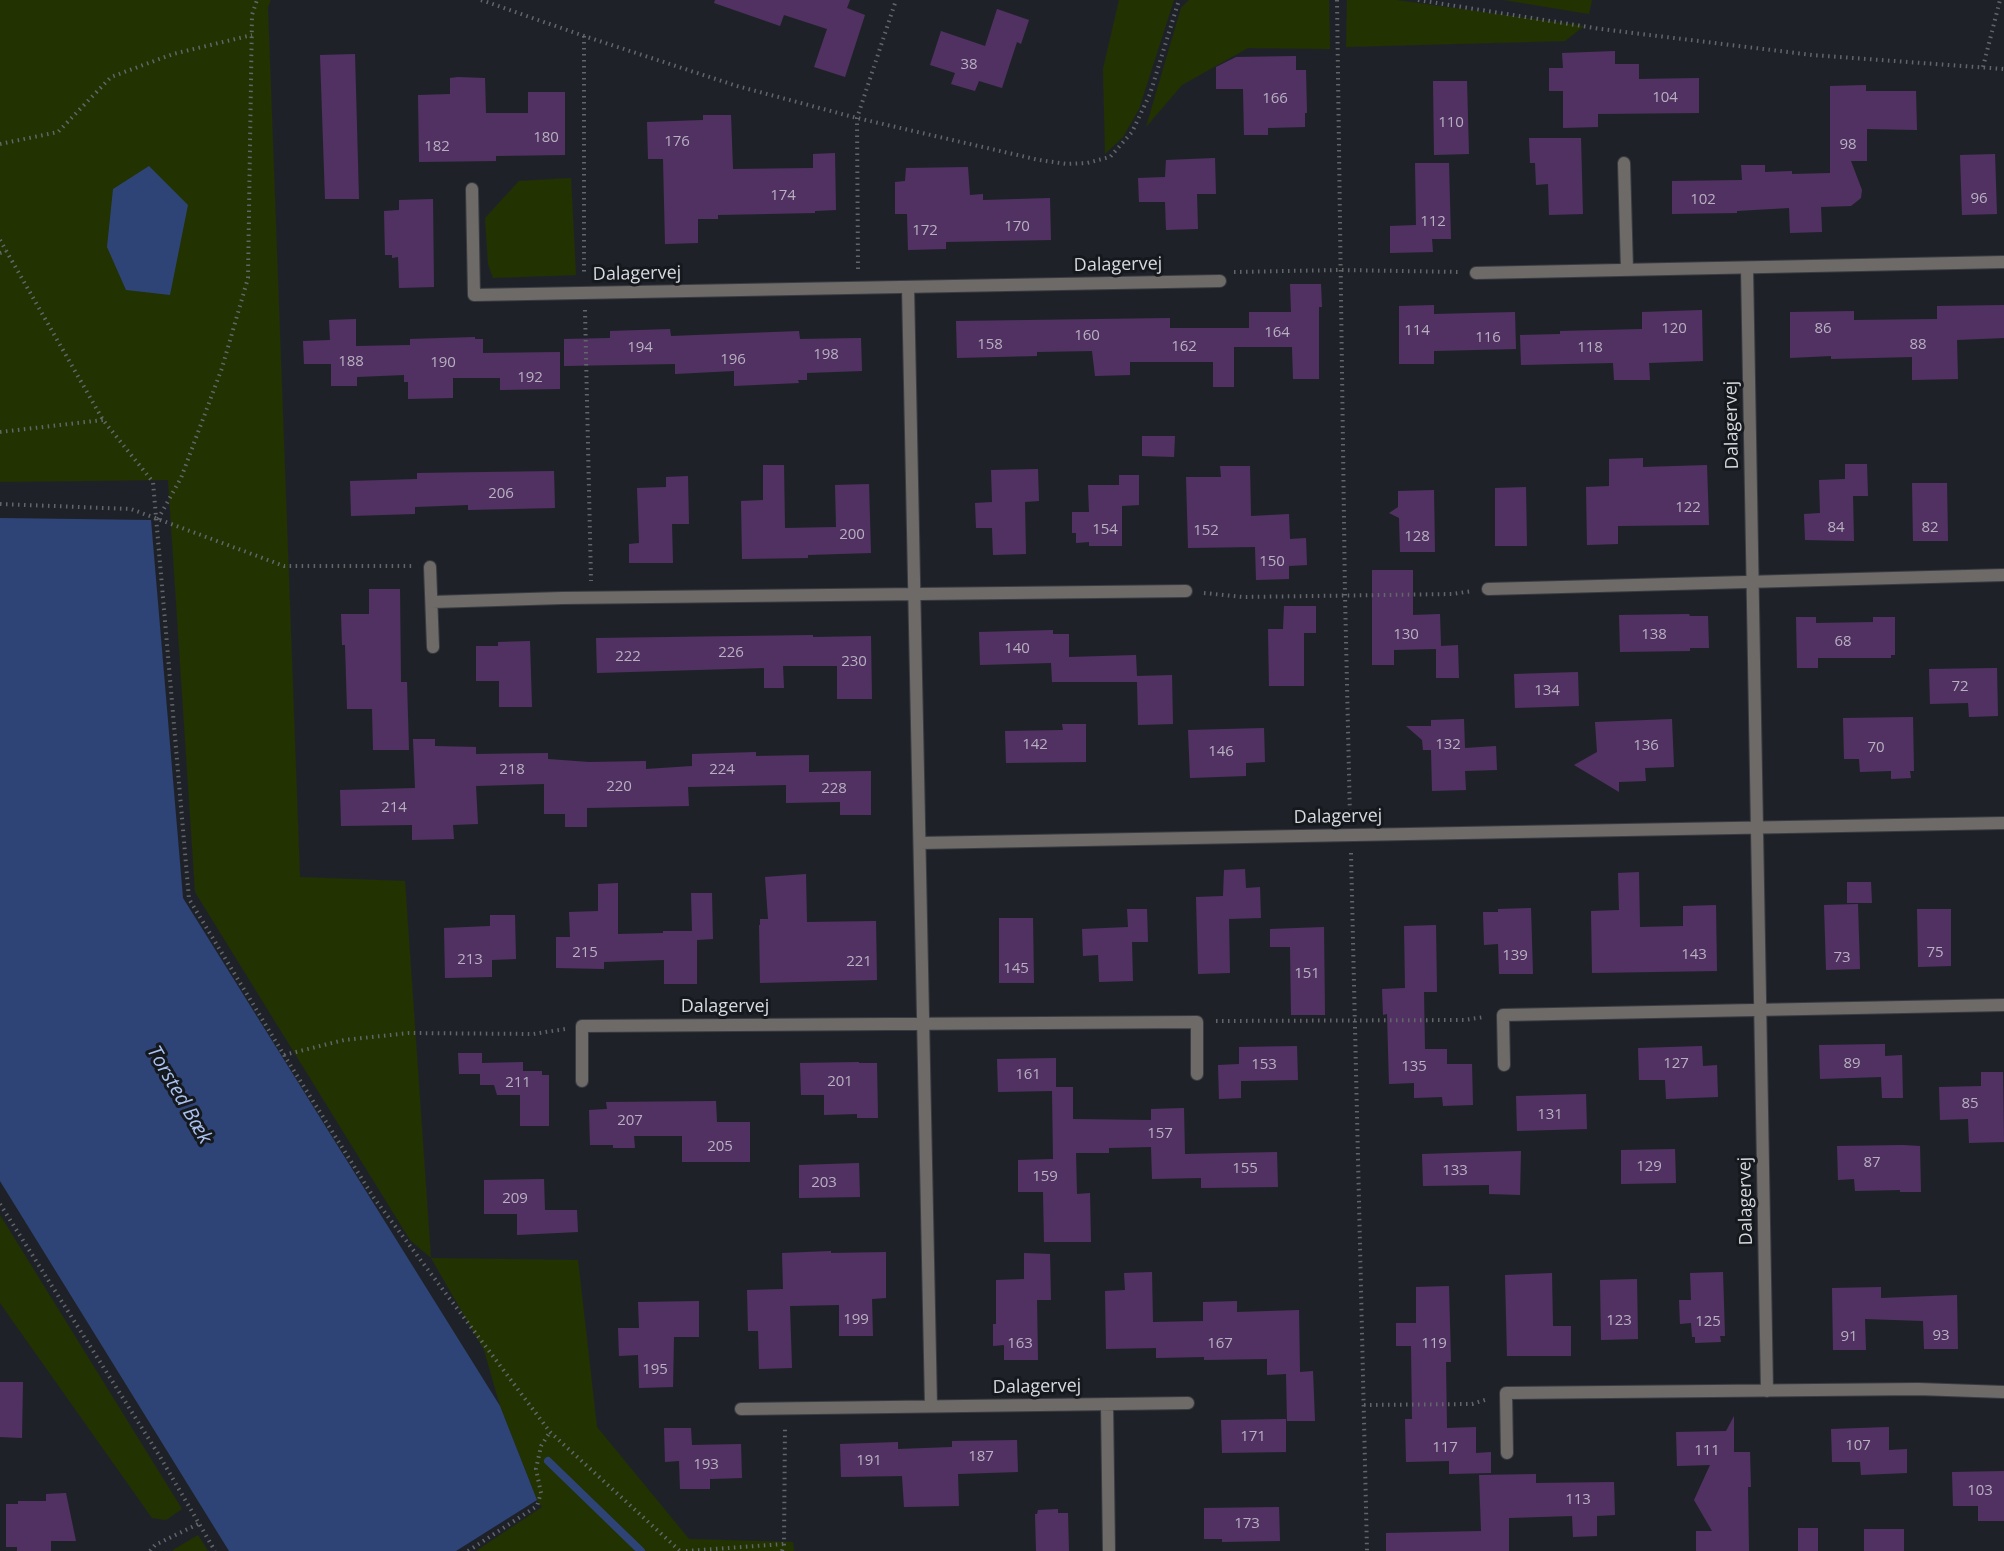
<!DOCTYPE html>
<meta charset="utf-8">
<style>
body{margin:0}
canvas{display:block;background:#1e2228}
</style>
<canvas width="2004" height="1551"></canvas>
<script>
const c = document.querySelector('canvas').getContext('2d');
c.lineJoin = 'round';
function fillPath(path, color) {
  c.fillStyle = color;
  c.fill(path, 'evenodd');
}
function shape(rows) {
  const path = new Path2D();
  for (const r of rows) {
    path.moveTo(r[0], r[1]);
    for (let i = 2; i < r.length; i += 2) path.lineTo(r[i], r[i + 1]);
  }
  return path;
}
function trace(path, color, width, dash) {
  c.strokeStyle = color;
  c.lineWidth = width;
  c.lineCap = dash ? 'butt' : 'round';
  c.setLineDash(dash || []);
  c.stroke(path);
}
function write(font, color, halo, rows, align = 'center') {
  c.font = font + ' "Open Sans",sans-serif';
  c.lineWidth = 6;
  c.setLineDash([]);
  c.textBaseline = 'middle';
  c.strokeStyle = halo;
  c.fillStyle = color;
  for (const [text, x, y, turn = 0] of rows) {
    c.save();
    c.translate(x, y);
    c.rotate((+turn || 0) * Math.PI / 180);
    c.textAlign = isNaN(turn) ? turn : align;
    if (halo) c.strokeText(text, 0, 0);
    c.fillText(text, 0, 0);
    c.restore();
  }
}
fillPath(shape([
 [0,0,271,0,268,7,300,877,405,881,431,1258,578,1260,597,1427,689,1539,793,1542,794,1551,476,1551,542,1507,537,1500,500,1406,484,1350,431,1258,410,1240,195,892,168,480,0,482],
 [1119,0,1174,0,1139,109,1123,137,1105,154,1103,69],
 [1189,0,1329,0,1330,49,1248,48,1182,85,1146,127,1181,8],
 [1347,0,1397,0,1584,26,1565,41,1346,47],
 [1504,0,1592,0,1589,14],
 [571,178,576,275,493,278,488,264,485,218,519,181],
 [0,1215,182,1509,166,1520,152,1518,0,1303],
 [198,1535,208,1551,173,1551,173,1550]
]), '#223201');
fillPath(shape([
 [149,166,188,205,170,295,126,290,107,247,113,189],
 [0,518,151,520,183,898,500,1406,537,1500,456,1551,229,1551,0,1181]
]), '#2e4477');
trace(shape([
 [548,1461,641,1551]
]), '#2e4477', 8);
fillPath(shape([
 [715,0,850,0,847,8,865,15,845,77,814,67,827,29,784,15,780,26,714,3],
 [997,9,1029,20,1021,44,1017,42,1002,88,979,81,975,91,951,84,955,73,930,65,941,31,985,46],
 [1615,51,1615,64,1639,64,1639,79,1699,78,1699,113,1598,114,1598,127,1563,128,1563,91,1549,91,1549,68,1563,68,1562,53],
 [355,54,359,199,325,199,320,55],
 [1296,56,1296,70,1306,70,1307,113,1305,113,1305,127,1268,128,1268,135,1244,135,1243,89,1216,89,1216,67,1236,57],
 [458,77,485,78,486,113,528,113,528,92,565,92,565,155,496,156,496,161,419,162,418,95,450,94,450,78],
 [1433,81,1467,81,1469,154,1434,155],
 [1866,85,1866,91,1916,91,1917,130,1867,129,1867,161,1851,161,1862,190,1861,198,1851,206,1821,207,1822,232,1790,233,1789,208,1737,211,1737,213,1672,214,1672,181,1742,180,1741,165,1765,165,1765,172,1792,171,1792,174,1830,173,1830,86],
 [703,115,731,115,733,169,813,168,813,154,835,153,836,210,815,211,815,213,718,215,718,219,698,219,698,243,665,244,663,159,648,159,647,122,703,120],
 [1529,138,1581,138,1583,214,1549,215,1548,184,1536,185,1535,163,1530,163],
 [1995,154,1997,214,1962,215,1960,155],
 [1215,158,1216,194,1197,194,1198,229,1166,230,1165,202,1139,202,1138,178,1165,177,1166,160],
 [1415,163,1449,163,1451,239,1432,239,1433,252,1390,253,1390,226,1416,225],
 [968,167,970,195,983,194,983,200,1050,198,1051,240,946,242,946,249,908,250,907,214,895,214,895,182,905,181,906,168],
 [433,199,434,287,399,288,398,257,392,258,392,255,385,255,384,211,399,210,399,200],
 [1290,284,1321,284,1322,307,1319,307,1319,379,1293,379,1292,347,1234,347,1234,387,1213,387,1213,362,1130,362,1130,375,1095,376,1092,351,1037,352,1037,356,957,358,956,321,1170,318,1170,328,1249,328,1249,312,1291,312],
 [1434,305,1434,314,1515,312,1516,349,1434,351,1434,364,1399,364,1399,306],
 [2004,305,2004,338,1957,340,1958,379,1912,380,1912,357,1831,359,1831,356,1790,358,1790,312,1854,311,1854,320,1937,319,1937,306],
 [1702,310,1703,361,1649,363,1650,380,1614,380,1613,363,1521,365,1520,335,1560,334,1560,331,1642,329,1642,312],
 [356,319,356,346,410,345,410,339,475,337,475,339,483,339,483,353,560,352,560,389,500,390,500,378,453,378,453,398,408,399,408,382,404,382,404,375,357,377,357,386,331,386,331,364,304,364,303,341,330,340,329,320],
 [670,329,671,336,799,331,800,339,861,338,862,371,807,373,807,380,798,380,799,383,734,386,734,371,675,374,675,364,564,366,564,339,610,338,610,331],
 [1142,436,1175,436,1174,457,1142,456],
 [1643,458,1643,467,1707,465,1709,525,1618,526,1618,544,1587,545,1586,487,1609,486,1609,459],
 [1845,464,1867,464,1868,496,1853,496,1854,541,1805,540,1804,514,1820,513,1819,480,1845,479],
 [763,465,784,465,785,528,836,527,835,485,869,484,871,553,808,555,808,558,742,559,741,501,763,500],
 [1220,466,1250,466,1251,516,1289,514,1290,539,1306,538,1307,565,1289,566,1289,579,1256,580,1255,547,1188,548,1186,477,1221,477],
 [1038,469,1039,501,1025,502,1026,554,993,555,992,528,976,528,975,503,992,502,991,470],
 [554,471,555,508,468,510,468,505,415,507,415,514,351,516,350,481,417,479,417,473],
 [1119,475,1139,475,1139,505,1122,506,1122,546,1089,546,1089,542,1076,543,1076,533,1072,533,1072,512,1089,512,1088,485,1119,485],
 [688,476,689,524,672,524,673,563,629,563,629,544,639,543,637,488,666,487,666,477],
 [1912,483,1947,483,1948,541,1913,541],
 [1526,487,1527,546,1495,546,1495,488],
 [1434,490,1435,552,1400,552,1399,518,1389,513,1398,507,1398,491],
 [1372,570,1413,570,1413,615,1440,614,1441,646,1458,645,1459,678,1436,678,1436,649,1394,650,1394,665,1372,665],
 [369,589,400,589,401,682,407,682,409,750,373,750,372,709,347,709,345,645,342,645,341,614,369,614],
 [1284,606,1316,606,1316,633,1304,633,1304,686,1269,686,1268,629,1283,629],
 [1689,614,1690,616,1708,616,1709,648,1690,648,1690,651,1620,652,1619,615],
 [1796,617,1816,617,1816,623,1873,622,1873,617,1895,617,1895,655,1891,655,1891,658,1818,658,1818,668,1797,668],
 [1053,630,1053,634,1069,634,1069,657,1136,655,1137,676,1172,675,1173,724,1138,725,1137,682,1052,682,1051,663,980,665,979,632],
 [813,635,813,637,871,636,872,699,837,699,837,666,783,666,784,688,764,688,764,668,597,673,596,638],
 [530,641,532,707,499,707,499,681,476,681,476,646,498,646,498,642],
 [1997,668,1998,716,1969,717,1968,703,1930,704,1929,669],
 [1578,672,1579,706,1515,708,1514,674],
 [1913,717,1914,771,1910,771,1911,778,1891,779,1891,771,1860,772,1859,759,1844,759,1843,718],
 [1464,719,1465,748,1496,746,1497,770,1465,771,1466,790,1432,791,1431,750,1423,750,1422,740,1406,726,1431,726,1431,720],
 [1672,719,1674,767,1645,768,1646,781,1619,782,1619,792,1574,765,1597,752,1595,722],
 [1062,724,1086,724,1086,762,1006,763,1005,731,1063,730],
 [1264,728,1265,762,1246,763,1246,776,1190,778,1188,730],
 [413,739,435,739,435,746,476,747,476,754,548,753,548,759,589,762,646,761,646,769,692,766,692,754,756,752,756,756,809,755,809,772,871,771,871,815,840,815,840,802,786,803,786,785,688,787,689,806,587,808,587,827,565,827,565,814,544,814,544,784,476,786,478,824,453,825,454,839,412,840,412,825,341,826,340,790,415,788],
 [1245,869,1246,888,1260,887,1261,918,1229,919,1230,973,1198,974,1196,897,1223,896,1224,870],
 [1639,872,1640,927,1683,926,1683,906,1716,905,1717,971,1592,973,1591,911,1619,910,1618,873],
 [806,874,807,922,876,921,877,980,760,983,759,925,760,925,760,919,768,919,765,877],
 [1847,882,1871,882,1872,903,1847,903],
 [618,883,618,934,663,933,663,931,692,931,691,893,712,893,713,939,697,940,697,984,664,984,664,960,604,962,604,969,556,968,556,937,570,937,569,912,598,911,598,884],
 [1858,904,1860,969,1826,970,1824,905],
 [1531,908,1533,974,1499,974,1498,944,1484,945,1483,912,1498,912,1498,909],
 [1127,909,1147,909,1148,942,1132,942,1133,981,1099,982,1098,955,1083,956,1082,929,1128,927],
 [1917,909,1951,909,1951,966,1918,967],
 [490,915,515,915,516,959,492,960,492,977,445,978,444,928,490,926],
 [999,918,1033,918,1034,983,999,983],
 [1436,925,1437,992,1424,992,1425,1049,1447,1049,1447,1064,1472,1064,1473,1105,1443,1106,1442,1097,1414,1098,1414,1083,1389,1084,1387,1014,1383,1015,1382,989,1405,988,1404,926],
 [1324,927,1325,1015,1291,1015,1290,947,1270,947,1270,929],
 [1885,1044,1885,1056,1902,1055,1903,1098,1882,1098,1881,1077,1820,1079,1819,1045],
 [1297,1046,1298,1080,1241,1081,1241,1098,1219,1099,1218,1065,1239,1064,1239,1047],
 [1702,1046,1703,1066,1717,1065,1718,1097,1666,1099,1665,1080,1639,1080,1638,1048],
 [458,1053,482,1053,482,1063,523,1062,523,1071,542,1071,542,1075,549,1075,549,1126,520,1126,520,1095,497,1095,494,1085,480,1085,480,1074,459,1074],
 [1056,1058,1056,1087,1073,1087,1073,1119,1151,1120,1151,1109,1184,1108,1185,1154,1277,1152,1278,1187,1201,1188,1201,1178,1152,1179,1151,1147,1109,1148,1109,1153,1076,1153,1077,1194,1090,1193,1091,1242,1044,1242,1043,1192,1018,1192,1018,1160,1053,1159,1052,1091,998,1092,997,1059],
 [859,1062,859,1063,877,1063,878,1118,857,1118,857,1114,824,1115,824,1095,801,1095,800,1063],
 [1981,1072,2003,1072,2004,1142,1969,1143,1968,1119,1940,1120,1939,1087,1981,1086],
 [1586,1094,1587,1129,1517,1131,1516,1096],
 [716,1101,717,1122,750,1122,750,1162,682,1162,682,1136,634,1136,635,1148,613,1148,613,1145,590,1145,589,1110,607,1109,606,1102],
 [1903,1145,1920,1146,1921,1192,1900,1192,1900,1190,1855,1191,1854,1179,1838,1180,1837,1146],
 [1675,1149,1676,1183,1621,1184,1621,1150],
 [1521,1151,1520,1195,1489,1194,1489,1185,1423,1186,1422,1154],
 [859,1163,860,1197,799,1198,799,1165],
 [544,1179,545,1210,577,1210,578,1232,517,1235,517,1214,484,1214,484,1180],
 [831,1251,831,1253,886,1252,886,1298,872,1299,873,1336,839,1336,839,1305,790,1306,792,1368,759,1369,758,1331,748,1331,747,1290,783,1289,782,1253],
 [1024,1253,1050,1254,1051,1300,1037,1300,1038,1360,1004,1360,1004,1345,993,1346,993,1324,996,1324,996,1280,1024,1279],
 [1152,1272,1153,1322,1203,1321,1203,1302,1237,1301,1237,1312,1299,1310,1300,1372,1313,1371,1315,1421,1287,1421,1286,1374,1267,1375,1267,1359,1204,1360,1204,1357,1156,1358,1156,1348,1106,1349,1105,1291,1125,1290,1124,1273],
 [1723,1272,1725,1336,1720,1336,1721,1342,1695,1343,1695,1337,1692,1337,1691,1323,1680,1324,1679,1300,1691,1300,1690,1273],
 [1552,1273,1553,1326,1571,1326,1571,1356,1507,1356,1505,1275],
 [1637,1279,1638,1339,1601,1340,1600,1280],
 [1449,1286,1451,1362,1446,1362,1447,1428,1476,1427,1476,1453,1491,1452,1491,1473,1449,1474,1449,1461,1406,1462,1405,1419,1412,1419,1411,1346,1396,1346,1396,1323,1416,1323,1416,1287],
 [1881,1287,1881,1298,1957,1295,1958,1349,1924,1349,1923,1321,1865,1319,1866,1350,1833,1350,1832,1288],
 [699,1301,699,1337,674,1337,673,1387,639,1388,638,1355,619,1356,618,1328,639,1328,638,1302],
 [0,1382,23,1382,22,1438,0,1437],
 [1734,1416,1734,1452,1750,1452,1751,1487,1748,1487,1749,1551,1696,1551,1696,1531,1712,1531,1694,1500,1710,1465,1677,1466,1676,1432,1726,1431],
 [1286,1419,1286,1452,1222,1453,1221,1420],
 [1889,1427,1889,1450,1907,1449,1907,1473,1861,1475,1860,1462,1832,1462,1831,1429],
 [664,1428,691,1428,692,1445,741,1444,742,1478,710,1479,710,1489,680,1489,679,1461,665,1462],
 [1017,1440,1018,1472,958,1474,959,1506,904,1507,902,1476,841,1477,840,1444,898,1442,898,1449,952,1447,952,1441],
 [2004,1471,2004,1521,1978,1521,1978,1506,1953,1506,1952,1472],
 [1536,1474,1536,1483,1614,1482,1615,1515,1597,1516,1597,1536,1573,1537,1572,1516,1509,1518,1509,1551,1386,1551,1386,1533,1481,1531,1479,1475],
 [66,1493,76,1541,51,1541,51,1551,17,1551,17,1547,6,1547,6,1504,18,1504,18,1501,46,1501,46,1494],
 [1279,1507,1280,1541,1222,1542,1222,1539,1204,1539,1204,1508],
 [1058,1509,1058,1513,1068,1513,1069,1551,1036,1551,1035,1514,1037,1514,1038,1510],
 [1798,1528,1818,1528,1818,1551,1798,1551],
 [1864,1529,1904,1529,1904,1551,1864,1551]
]), '#513162');
const street = shape([
 [1624,163,1627,270],
 [472,189,474,295,1220,281],
 [1747,268,1767,1391],
 [1476,273,2004,262],
 [908,287,931,1406],
 [430,567,433,647],
 [1488,589,2004,575],
 [432,602,562,598,1186,591],
 [920,843,2004,823],
 [1504,1065,1503,1015,2004,1005],
 [582,1081,582,1026,1197,1022,1197,1074],
 [1107,1404,1109,1551],
 [741,1409,1188,1403],
 [1507,1453,1506,1393,1918,1389,2004,1392]
]);
trace(street, '#383c41', 14);
trace(shape([
 [481,0,584,36,737,86,857,118,1039,160,1067,164,1087,163,1110,157,1132,132,1150,94,1179,0],
 [1337,0,1345,595,1350,818],
 [1418,0,1601,29,1812,55,2004,69],
 [584,36,584,275],
 [1983,67,2000,0],
 [0,144,58,132,111,77,173,54,252,35],
 [0,240,103,420,153,482,189,899,284,1055,374,1198,550,1432,680,1551],
 [0,253,6,251],
 [858,269,857,118,896,0],
 [1234,272,1340,270,1460,272],
 [585,310,591,581],
 [0,432,103,420],
 [0,504,131,509,284,566,412,566],
 [158,519,181,478,222,368,248,278,252,15,257,0],
 [1204,593,1243,597,1453,594,1472,591],
 [1351,853,1367,1551],
 [1216,1021,1464,1020,1484,1017],
 [284,1055,344,1040,409,1033,533,1034,565,1029],
 [0,1204,159,1455,215,1551],
 [1364,1405,1472,1404,1488,1399],
 [150,1551,155,1545,198,1524],
 [468,1551,537,1506,541,1493,536,1469,541,1446,550,1432],
 [686,1551,784,1544],
 [782,1551,784,1544,785,1426]
]), '#62666b', 4, [1.5, 4.5]);
trace(street, '#6e6a68', 12);
write('15px', '#b6b0bf', null, [
 ["38",969,65],
 ["104",1665,98],
 ["166",1275,99],
 ["110",1451,123],
 ["180",546,138],
 ["176",677,142],
 ["98",1848,145],
 ["182",437,147],
 ["174",783,196],
 ["96",1979,199],
 ["102",1703,200],
 ["112",1433,222],
 ["170",1017,227],
 ["172",925,231],
 ["120",1674,329],
 ["86",1823,329],
 ["114",1417,331],
 ["164",1277,333],
 ["160",1087,336],
 ["116",1488,338],
 ["158",990,345],
 ["88",1918,345],
 ["162",1184,347],
 ["194",640,348],
 ["118",1590,348],
 ["198",826,355],
 ["196",733,360],
 ["188",351,362],
 ["190",443,363],
 ["192",530,378],
 ["206",501,494],
 ["122",1688,508],
 ["84",1836,528],
 ["82",1930,528],
 ["154",1105,530],
 ["152",1206,531],
 ["200",852,535],
 ["128",1417,537],
 ["150",1272,562],
 ["130",1406,635],
 ["138",1654,635],
 ["68",1843,642],
 ["140",1017,649],
 ["226",731,653],
 ["222",628,657],
 ["230",854,662],
 ["72",1960,687],
 ["134",1547,691],
 ["142",1035,745],
 ["132",1448,745],
 ["136",1646,746],
 ["70",1876,748],
 ["146",1221,752],
 ["218",512,770],
 ["224",722,770],
 ["220",619,787],
 ["228",834,789],
 ["214",394,808],
 ["215",585,953],
 ["75",1935,953],
 ["143",1694,955],
 ["139",1515,956],
 ["73",1842,958],
 ["213",470,960],
 ["221",859,962],
 ["145",1016,969],
 ["151",1307,974],
 ["127",1676,1064],
 ["89",1852,1064],
 ["153",1264,1065],
 ["135",1414,1067],
 ["161",1028,1075],
 ["201",840,1082],
 ["211",518,1083],
 ["85",1970,1104],
 ["131",1550,1115],
 ["207",630,1121],
 ["157",1160,1134],
 ["205",720,1147],
 ["87",1872,1163],
 ["129",1649,1167],
 ["155",1245,1169],
 ["133",1455,1171],
 ["159",1045,1177],
 ["203",824,1183],
 ["209",515,1199],
 ["199",856,1320],
 ["123",1619,1321],
 ["125",1708,1322],
 ["93",1941,1336],
 ["91",1849,1337],
 ["163",1020,1344],
 ["167",1220,1344],
 ["119",1434,1344],
 ["195",655,1370],
 ["171",1253,1437],
 ["107",1858,1446],
 ["117",1445,1448],
 ["111",1707,1451],
 ["187",981,1457],
 ["191",869,1461],
 ["193",706,1465],
 ["103",1980,1491],
 ["113",1578,1500],
 ["173",1247,1524]
]);
write('18px', '#d7dade', '#15191e', [
 ["Dalagervej",1118,265,-1],
 ["Dalagervej",637,274,-1],
 ["Dalagervej",1732,425,-91],
 ["Dalagervej",1338,817,-1],
 ["Dalagervej",725,1007],
 ["Dalagervej",1746,1201,-91],
 ["Dalagervej",1037,1387,-1]
]);
write('italic 20px', '#abc2f1', '#15191e', [
 ["Torsted Bæk",179,1095,60]
]);
</script>
